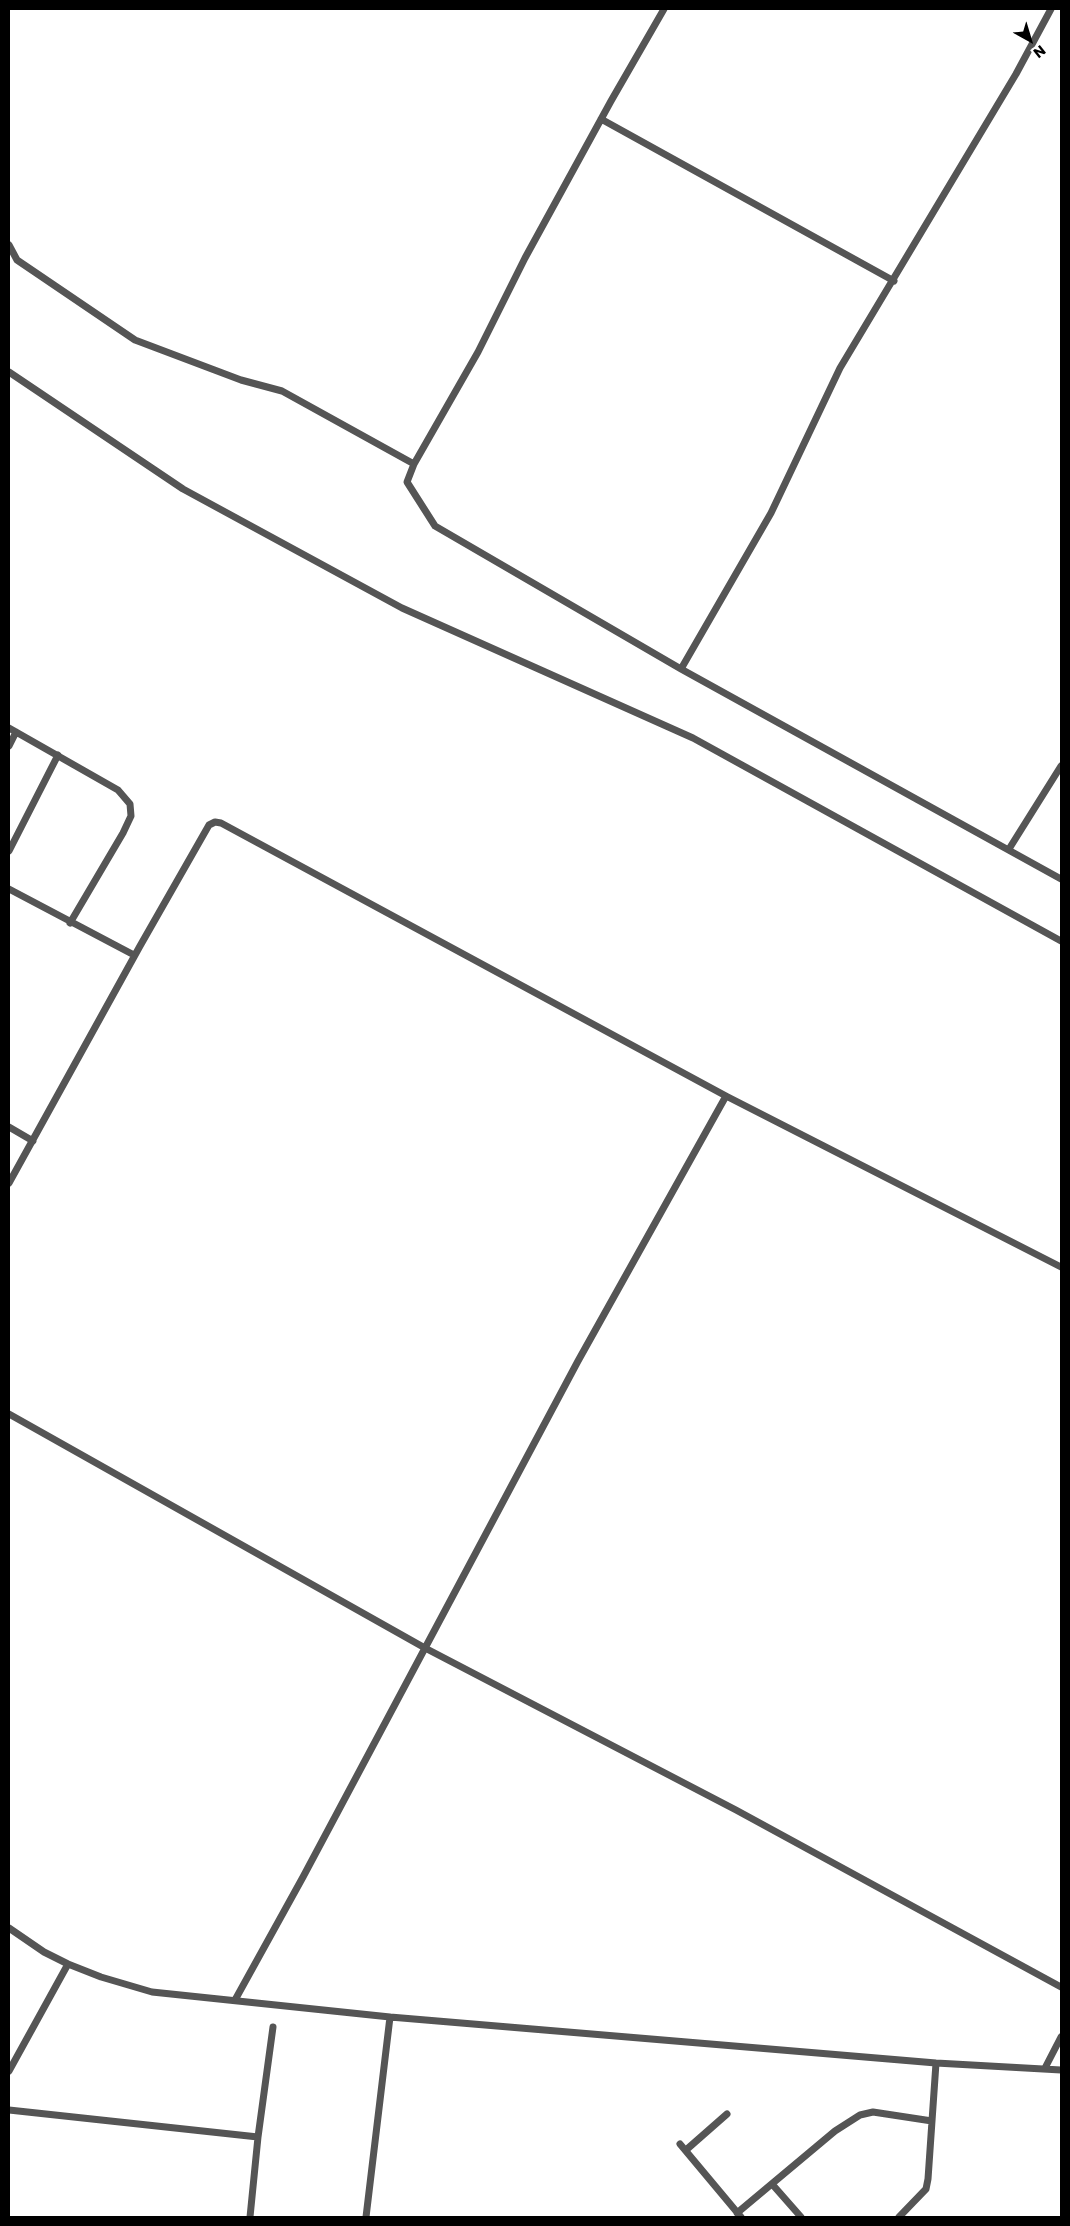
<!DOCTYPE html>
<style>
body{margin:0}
#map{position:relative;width:1070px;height:2226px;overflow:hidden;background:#fff;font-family:Poppins,sans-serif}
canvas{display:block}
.frame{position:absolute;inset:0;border:10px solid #000;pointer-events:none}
.north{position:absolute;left:1005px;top:15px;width:50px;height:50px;-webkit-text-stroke:4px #fff;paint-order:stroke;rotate:141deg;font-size:14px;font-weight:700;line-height:20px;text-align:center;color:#000}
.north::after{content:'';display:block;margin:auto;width:18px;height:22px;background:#000;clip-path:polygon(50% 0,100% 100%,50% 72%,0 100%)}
</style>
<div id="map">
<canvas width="1070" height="2226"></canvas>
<div class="frame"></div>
<div class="north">N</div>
</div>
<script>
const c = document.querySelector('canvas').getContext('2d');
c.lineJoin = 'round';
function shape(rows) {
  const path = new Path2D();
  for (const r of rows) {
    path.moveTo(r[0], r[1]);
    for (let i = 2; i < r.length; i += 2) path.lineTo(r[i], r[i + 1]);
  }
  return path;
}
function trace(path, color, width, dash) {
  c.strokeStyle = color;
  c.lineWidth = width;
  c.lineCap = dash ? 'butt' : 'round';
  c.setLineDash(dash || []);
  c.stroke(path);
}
trace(shape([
 [601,119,894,281],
 [9,245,17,260,135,340,241,380,282,391,414,464,407,482,435,526,681,669,1061,879],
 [9,372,183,489,402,608,693,738,1061,941],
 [414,464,478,352,525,258,611,101,664,9],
 [681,669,771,513,840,368,1016,74,1051,9],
 [9,728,118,790,130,804,131,816,123,833,70,923],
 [9,746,16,732],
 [1009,849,1061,766],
 [9,851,58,755],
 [9,889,134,955],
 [9,1127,33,1141],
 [9,1183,140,946,209,825,215,822,221,823,726,1096,1061,1267],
 [9,1414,425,1648,736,1810,1061,1987],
 [9,1928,44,1952,68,1964,101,1977,152,1992,390,2017,936,2063,1061,2070],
 [235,2000,303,1877,578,1361,726,1096],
 [1045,2068,1061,2037],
 [9,2071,68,1964],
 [9,2110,258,2137],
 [680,2144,741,2217],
 [686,2150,727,2114],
 [772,2184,801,2217],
 [737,2213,835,2131,860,2115,873,2112,932,2121],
 [250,2217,258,2137,273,2027],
 [366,2217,390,2017],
 [899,2217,926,2189,928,2179,936,2063]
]), '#555', 7);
</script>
